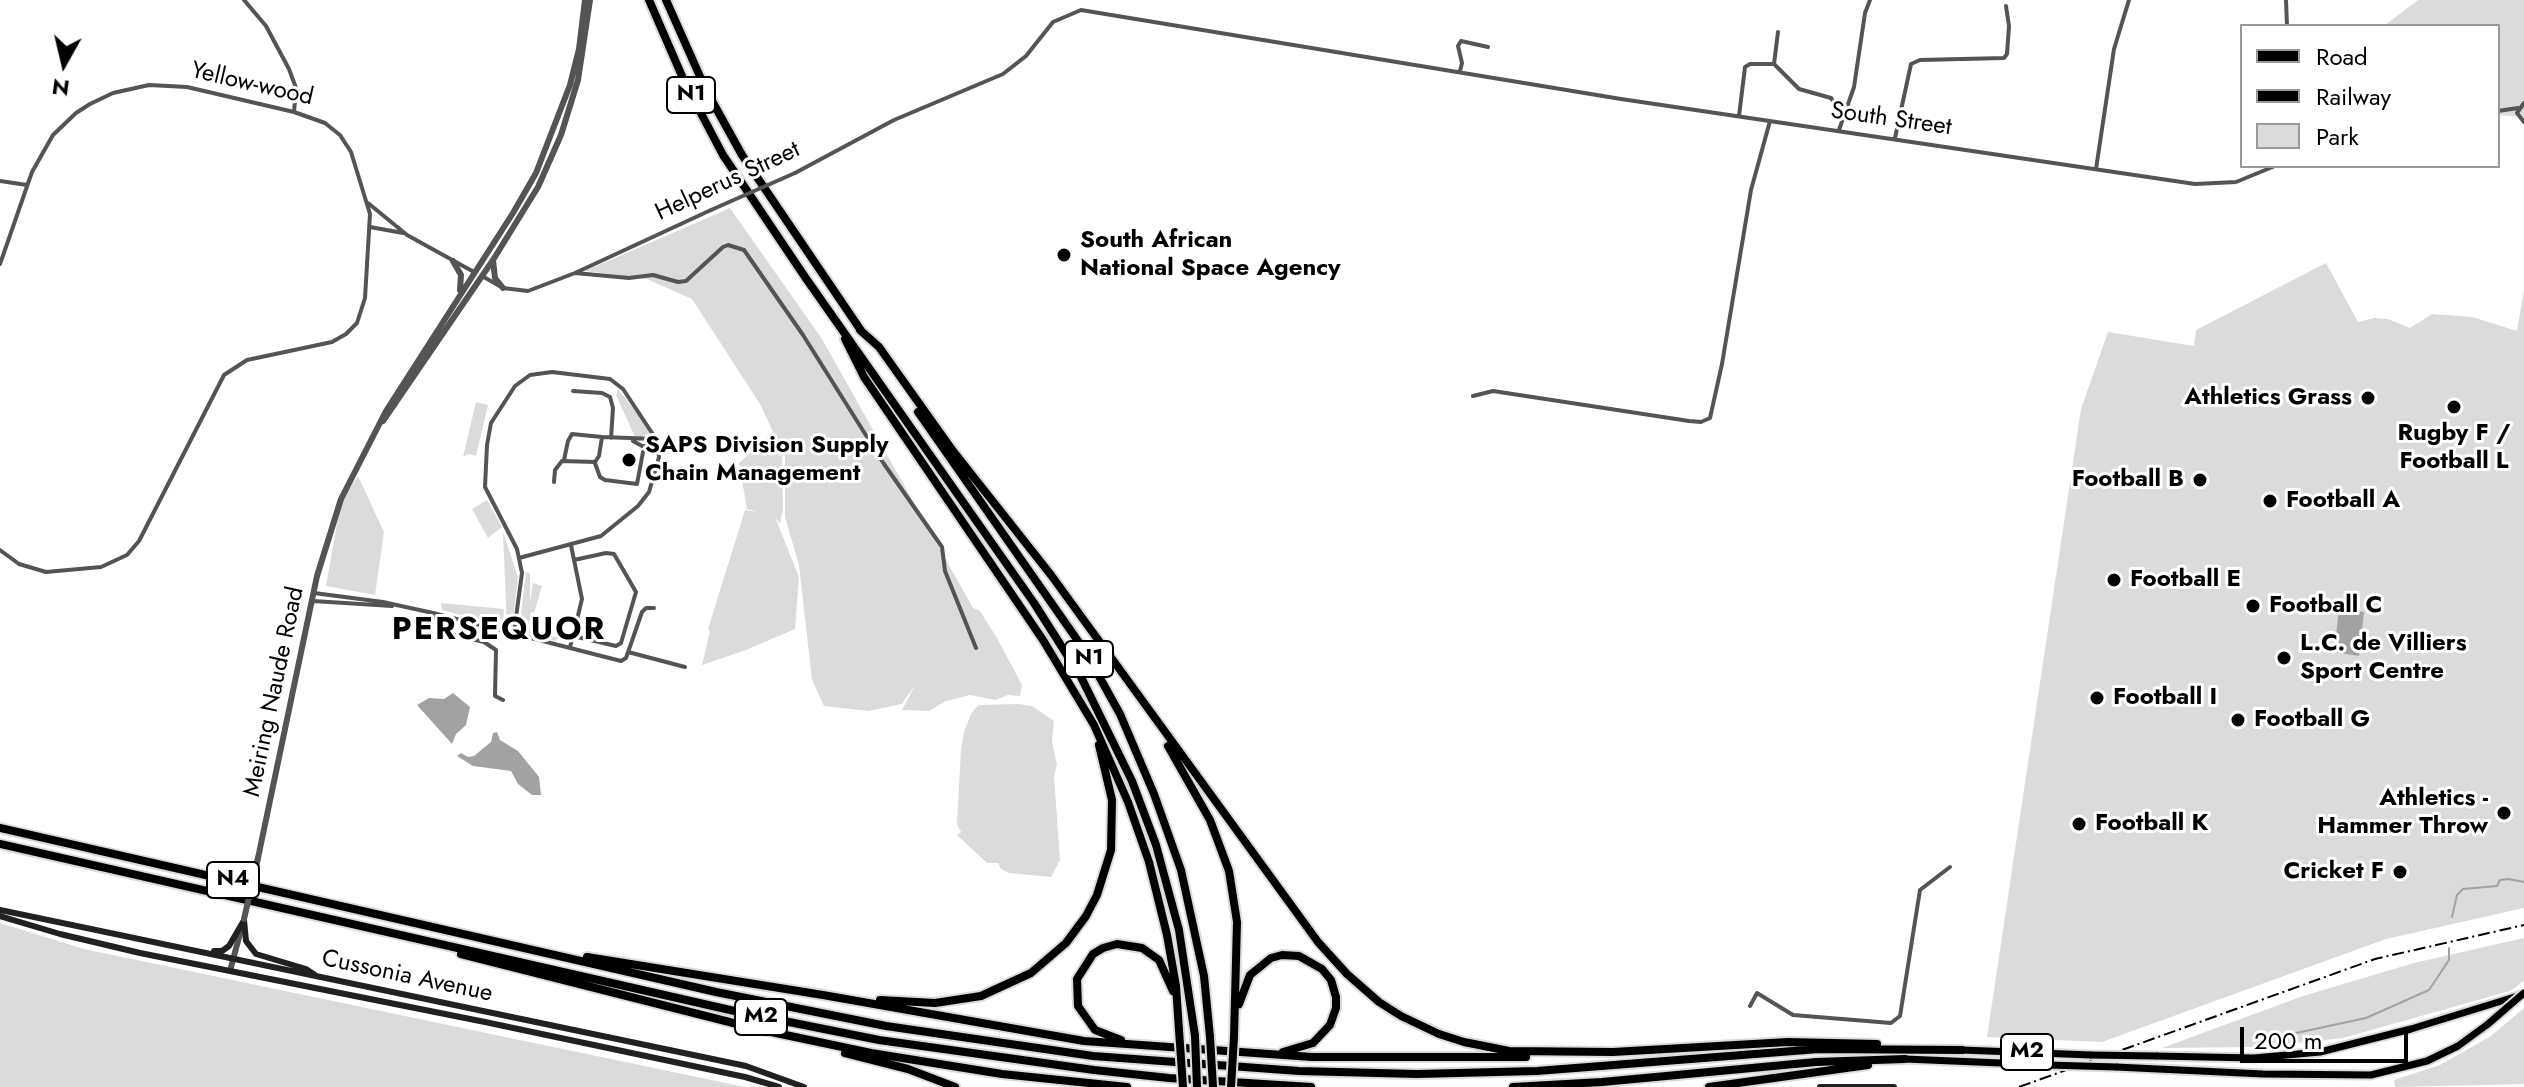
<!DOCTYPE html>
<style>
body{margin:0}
#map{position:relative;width:2524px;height:1087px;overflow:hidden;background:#fff;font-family:Jost,sans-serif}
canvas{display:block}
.legend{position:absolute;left:2240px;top:24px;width:260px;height:144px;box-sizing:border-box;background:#fff;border:2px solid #999;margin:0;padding:10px 14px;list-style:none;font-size:24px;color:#000}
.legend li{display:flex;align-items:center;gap:16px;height:40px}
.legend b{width:40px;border:2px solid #999}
.north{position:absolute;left:24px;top:24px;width:80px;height:80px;-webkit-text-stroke:6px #fff;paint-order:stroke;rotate:188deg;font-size:22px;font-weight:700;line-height:32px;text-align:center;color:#000}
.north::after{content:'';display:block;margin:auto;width:28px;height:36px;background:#000;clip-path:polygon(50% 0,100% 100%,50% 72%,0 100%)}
.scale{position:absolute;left:2240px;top:1027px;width:168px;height:36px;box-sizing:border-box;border:4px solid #000;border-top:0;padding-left:10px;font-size:24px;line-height:28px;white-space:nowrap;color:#000;-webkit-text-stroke:6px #fff;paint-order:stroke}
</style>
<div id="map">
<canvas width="2524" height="1087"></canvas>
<ul class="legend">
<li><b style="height:10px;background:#000"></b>Road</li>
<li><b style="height:10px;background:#000"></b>Railway</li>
<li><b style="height:22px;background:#dbdbdb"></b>Park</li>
</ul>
<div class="north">N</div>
<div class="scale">200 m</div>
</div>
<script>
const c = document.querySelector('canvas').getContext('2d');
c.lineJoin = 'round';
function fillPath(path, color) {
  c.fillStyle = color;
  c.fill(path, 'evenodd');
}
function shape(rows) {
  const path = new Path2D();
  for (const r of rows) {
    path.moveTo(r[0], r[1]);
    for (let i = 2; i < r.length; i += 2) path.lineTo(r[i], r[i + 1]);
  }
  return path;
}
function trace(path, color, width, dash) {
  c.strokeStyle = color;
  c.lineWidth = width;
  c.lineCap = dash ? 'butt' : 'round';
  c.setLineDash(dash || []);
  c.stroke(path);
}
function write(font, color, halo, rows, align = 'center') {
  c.font = font + ' Jost,sans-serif';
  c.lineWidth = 6;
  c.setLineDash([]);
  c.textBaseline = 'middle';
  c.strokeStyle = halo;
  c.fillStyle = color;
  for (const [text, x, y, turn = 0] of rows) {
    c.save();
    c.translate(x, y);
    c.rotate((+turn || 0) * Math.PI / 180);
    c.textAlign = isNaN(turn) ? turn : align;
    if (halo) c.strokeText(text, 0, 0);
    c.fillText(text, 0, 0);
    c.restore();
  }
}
fillPath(shape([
 [2418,0,2524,0,2524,117,2498,115,2498,26,2384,26],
 [730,208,822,339,973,608,980,611,997,638,1022,685,1020,696,1008,695,995,700,970,695,946,701,929,711,902,710,915,685,902,704,868,711,824,706,812,680,799,565,785,517,785,457,782,451,783,509,780,524,775,517,799,577,795,629,746,650,702,665,710,631,708,629,745,510,758,512,747,509,739,463,773,432,760,404,692,299,647,279,585,271],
 [2326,263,2358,322,2374,318,2388,319,2410,328,2432,314,2472,317,2517,331,2524,290,2524,908,2386,939,2102,1042,1987,1037,2081,409,2108,332,2194,346,2196,330],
 [618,389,652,432,636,439,616,395],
 [476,402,488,405,476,456,469,454,463,457],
 [358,476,384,532,375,595,326,586,341,501],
 [487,500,502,527,488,538,472,509],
 [503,532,518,577,512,629,507,628],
 [526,572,530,573,530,602,533,583,542,586,534,613,531,612,529,625,524,625,559,638,555,641,519,630],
 [441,603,504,609,503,626,442,610],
 [1018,704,1032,706,1054,721,1052,741,1057,765,1054,776,1060,860,1051,877,1009,873,1001,869,998,863,987,863,957,835,961,832,957,824,961,750,964,732,971,714,978,705],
 [0,923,84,949,745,1087,0,1087],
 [2524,938,2524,981,2510,991,2343,1038,2260,1047,2162,1048,2303,996,2414,963],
 [2524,1008,2524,1084,2395,1087,2394,1080,2440,1065,2491,1036]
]), '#dbdbdb');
fillPath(shape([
 [2339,609,2364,612,2359,656,2334,652],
 [453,693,470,707,466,725,456,734,452,744,417,705,429,698,444,699],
 [497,732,500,740,518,751,539,777,541,795,532,795,518,784,511,771,473,766,457,756,461,753,468,757,474,756,491,742,493,733]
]), '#a2a2a2');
trace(shape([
 [2452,917,2457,895,2463,889,2497,886,2500,880,2508,879,2524,882],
 [2259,1041,2366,1018,2429,990,2449,960,2449,948]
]), '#a2a2a2', 2);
const primary = shape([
 [1962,1050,2091,1055],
 [2156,1056,2254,1058,2320,1052,2411,1029,2521,995],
 [1905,1059,2048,1065],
 [2116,1067,2263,1074,2371,1075,2427,1061,2458,1046,2488,1024]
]);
const motorway = shape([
 [649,0,685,83,723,155,805,277,1034,603,1081,677,1132,781,1156,845,1179,930,1195,1036],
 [666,0,706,90,742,155,862,332],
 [860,330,879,347,953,451,1051,575,1318,942,1347,974,1379,1002,1401,1016,1439,1034,1464,1042,1509,1051,1613,1052,1788,1042,1877,1044],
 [845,339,864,377,1043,640,1094,725,1128,802,1149,862,1167,935,1176,986,1179,1030],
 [918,412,1085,651,1120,714,1154,794,1181,870,1204,976,1210,1037],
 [1168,746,1210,820,1229,871,1237,922,1234,1037],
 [0,828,716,992,886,1026,1093,1056,1299,1071,1417,1074,1537,1071,1819,1049,1962,1050],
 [0,844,739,1012,879,1040,1094,1070,1169,1078,1311,1087],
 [461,954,757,1029,871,1053,1002,1074,1127,1087],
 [587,957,823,995,1084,1041,1312,1057,1526,1057],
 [880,1000,935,1003,981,996,1031,973,1066,943,1086,916,1097,895,1111,850,1112,800,1099,745],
 [1239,1004,1250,975,1271,958,1282,955,1299,956,1322,969,1331,980,1336,997,1336,1008,1330,1025,1313,1043,1283,1052],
 [1121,1040,1095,1030,1078,1006,1077,979,1093,954,1103,948,1117,944,1142,948,1159,960,1173,991],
 [845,1053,908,1069,955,1087],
 [1513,1087,1602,1082,1816,1062,1905,1059],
 [1709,1087,1868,1065]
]);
trace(primary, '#dbdbdb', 11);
trace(motorway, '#dbdbdb', 12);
trace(shape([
 [244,0,266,26,289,69,296,88,294,112],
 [2286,0,2287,26],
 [1774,64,1799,89,1831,98,1842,114],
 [1460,71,1462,63,1458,46,1461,41,1488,47],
 [2524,103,2517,113,2524,122],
 [2498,111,2518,108],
 [1739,116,1745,67,1750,64,1774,64,1778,32],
 [1839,130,1854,87,1865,13,1870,0],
 [1895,138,1911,64,1920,60,2004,58,2007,54,2009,26,2006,6],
 [2096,169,2114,49,2129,0],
 [795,173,894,120,1003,74,1026,56,1053,22,1081,10,1621,99,2195,184,2236,182,2275,166],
 [0,181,27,185],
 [368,203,407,235,474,272],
 [370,227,403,233],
 [0,264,32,172,53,135,76,113,90,104,113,93,149,85,187,87,294,112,325,123,340,135,351,152,370,214,365,298,357,323,346,334,332,342,247,360,224,375,139,541,127,555,101,567,46,572,19,564,0,550],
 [575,273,629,278,653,275,678,282,686,281,723,247,728,245,744,250,803,335,884,464,942,547,945,571,976,648],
 [482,276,503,288,528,291,575,273,711,210],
 [573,391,602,393,610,397,613,408,611,438],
 [1473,396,1493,391,1689,421,1701,422,1710,418,1722,364,1751,190,1770,121],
 [633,441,642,446,659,446],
 [564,460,568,441,572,434,602,437],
 [595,463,600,477,605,480,637,484,643,452],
 [554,482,555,470,562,461,595,462,599,456,602,437,656,439],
 [571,545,574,560],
 [314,593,383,602,433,613,621,661,626,658,642,612,646,608,654,608],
 [313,601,392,606],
 [434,615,447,633,484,642,496,650,495,696,503,700],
 [514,632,522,573,517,549,485,487,487,445,491,423,515,386,530,375,552,372,610,379,623,389,656,439,659,457,649,492,638,506,601,536,519,558],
 [570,647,573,636,616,646,621,643,636,592,614,554,606,553,574,560,582,599,573,636],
 [628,652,685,667],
 [1750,1006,1757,993,1793,1015,1891,1023,1900,1016,1920,890,1950,867]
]), '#545454', 4);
trace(shape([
 [493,260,495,278,503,288],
 [453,261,461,275,460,290],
 [383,421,493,260,538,187,561,135,578,80,590,0],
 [258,858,317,576,341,499,386,411,513,213,536,173,570,85,579,49,585,0],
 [230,971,242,926]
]), '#545454', 6);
trace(shape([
 [0,910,746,1066,804,1087],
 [0,916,60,934,140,953,485,1022,745,1077,779,1087],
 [244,920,246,941,256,954,306,969,315,975],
 [214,951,222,951,229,946,243,922],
 [1820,1087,1894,1087]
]), '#212121', 6);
trace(primary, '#000', 7);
trace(motorway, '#000', 8);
trace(shape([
 [2019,1087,2375,959,2524,925]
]), '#000', 2, [12, 4, 2, 4]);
const primaryBridge = shape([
 [2488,1024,2524,993],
 [2091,1055,2156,1056],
 [2048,1065,2116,1067]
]);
const motorwayBridge = shape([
 [1179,1030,1183,1087],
 [1195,1036,1197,1087],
 [1210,1037,1213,1087],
 [1231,1087,1234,1037]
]);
trace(primaryBridge, '#dbdbdb', 11, []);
trace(motorwayBridge, '#dbdbdb', 12, []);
trace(shape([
 [711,210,795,173]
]), '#545454', 4);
trace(shape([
 [244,919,258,858]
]), '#545454', 6);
trace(primaryBridge, '#000', 7);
trace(motorwayBridge, '#000', 8);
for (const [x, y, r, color] of [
 [1064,255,8,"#000"],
 [2368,398,8,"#000"],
 [2454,407,8,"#000"],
 [629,460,8,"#000"],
 [2200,480,8,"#000"],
 [2270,501,8,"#000"],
 [2114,580,8,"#000"],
 [2253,606,8,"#000"],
 [2284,658,8,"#000"],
 [2097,698,8,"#000"],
 [2238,720,8,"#000"],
 [2504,813,8,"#000"],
 [2079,824,8,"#000"],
 [2400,872,8,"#000"]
]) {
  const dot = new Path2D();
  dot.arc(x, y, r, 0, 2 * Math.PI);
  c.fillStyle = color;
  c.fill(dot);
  trace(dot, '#fff', 3);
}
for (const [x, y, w] of [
 [691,95,48],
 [1089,659,48],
 [233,880,52],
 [761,1017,52],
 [2027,1052,52]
]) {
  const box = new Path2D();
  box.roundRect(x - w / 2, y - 18, w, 36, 6);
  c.fillStyle = '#fff';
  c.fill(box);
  trace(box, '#000', 2);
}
write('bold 22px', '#000', null, [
 ["N1",691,95],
 ["N1",1089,659],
 ["N4",233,880],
 ["M2",761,1017],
 ["M2",2027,1052]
]);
write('24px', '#000', '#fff', [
 ["Yellow-wood",252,85,13],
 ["South Street",1891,120,8],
 ["Helperus Street",728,182,-25],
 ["Meiring Naude Road",275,692,-78],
 ["Cussonia Avenue",407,977,12]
]);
write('bold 24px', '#000', '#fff', [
 ["South African",1080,241],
 ["National Space Agency",1080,269],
 ["Athletics Grass",2352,398,"right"],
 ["Rugby F /",2454,434,"center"],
 ["Football L",2454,462,"center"],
 ["SAPS Division Supply",645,446],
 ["Chain Management",645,474],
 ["Football B",2184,480,"right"],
 ["Football A",2286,501],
 ["Football E",2130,580],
 ["Football C",2269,606],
 ["L.C. de Villiers",2300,644],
 ["Sport Centre",2300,672],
 ["Football I",2113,698],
 ["Football G",2254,720],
 ["Athletics -",2488,799,"right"],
 ["Hammer Throw",2488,827,"right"],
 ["Football K",2095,824],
 ["Cricket F",2384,872,"right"]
], 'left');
c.letterSpacing = '2px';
write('bold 32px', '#000', '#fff', [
 ["PERSEQUOR",499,631]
]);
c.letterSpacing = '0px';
</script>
